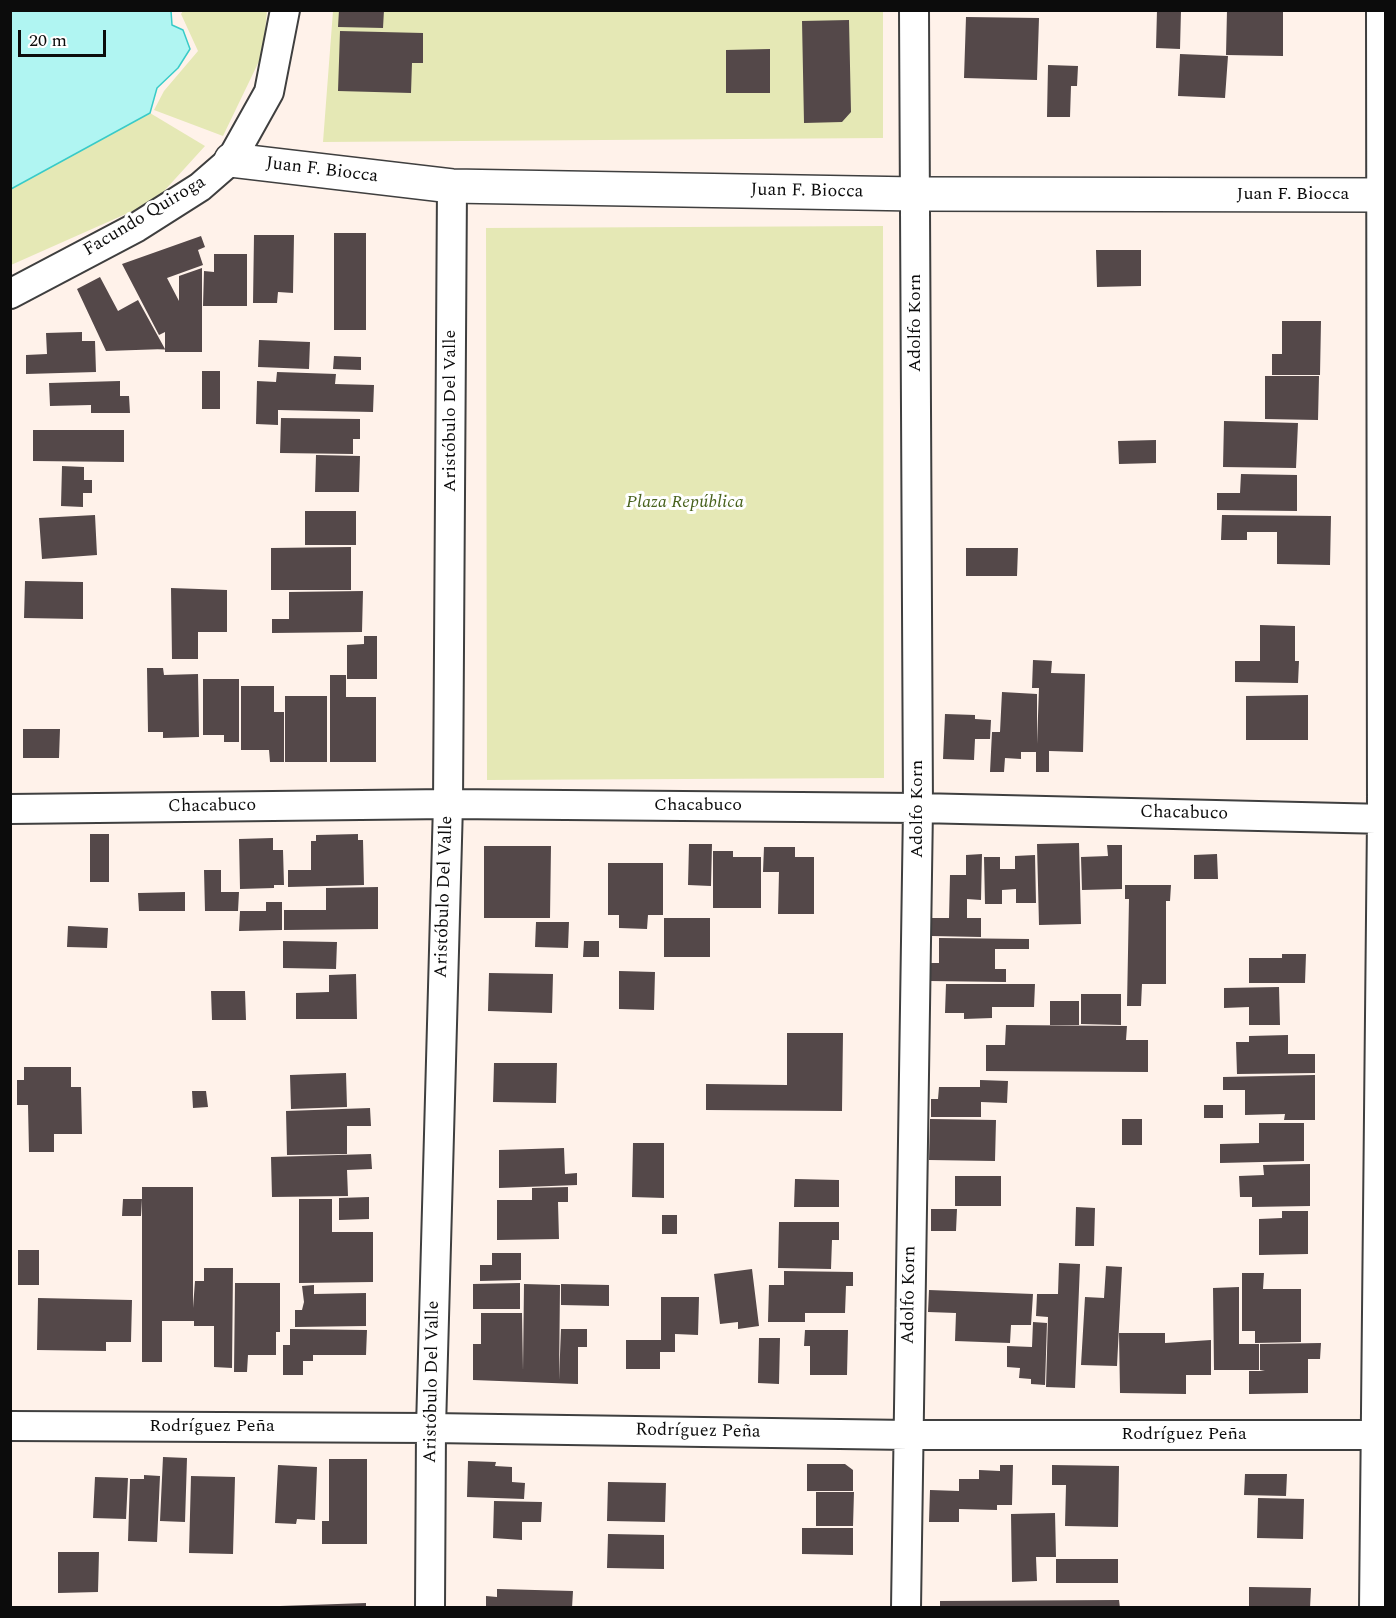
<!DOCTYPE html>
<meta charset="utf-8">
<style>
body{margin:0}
#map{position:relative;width:1396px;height:1618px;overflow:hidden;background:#fff2ea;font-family:Spectral,serif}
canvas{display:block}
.frame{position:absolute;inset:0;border:12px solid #0c0c0c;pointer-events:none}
.scale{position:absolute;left:18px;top:30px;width:88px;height:27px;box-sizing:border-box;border:3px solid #0c0c0c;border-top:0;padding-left:8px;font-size:18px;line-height:21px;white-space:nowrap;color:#0c0c0c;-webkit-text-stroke:4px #fff;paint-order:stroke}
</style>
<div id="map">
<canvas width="1396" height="1618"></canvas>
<div class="frame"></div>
<div class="scale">20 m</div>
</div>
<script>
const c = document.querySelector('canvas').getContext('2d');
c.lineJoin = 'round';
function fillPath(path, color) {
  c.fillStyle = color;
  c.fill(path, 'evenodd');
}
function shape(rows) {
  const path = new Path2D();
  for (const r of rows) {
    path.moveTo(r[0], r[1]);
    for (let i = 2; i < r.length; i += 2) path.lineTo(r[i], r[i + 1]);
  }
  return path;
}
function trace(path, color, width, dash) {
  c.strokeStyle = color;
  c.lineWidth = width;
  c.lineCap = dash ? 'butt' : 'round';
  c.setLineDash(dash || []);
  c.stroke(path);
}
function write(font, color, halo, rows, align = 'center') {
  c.font = font + ' Spectral,serif';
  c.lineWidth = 6;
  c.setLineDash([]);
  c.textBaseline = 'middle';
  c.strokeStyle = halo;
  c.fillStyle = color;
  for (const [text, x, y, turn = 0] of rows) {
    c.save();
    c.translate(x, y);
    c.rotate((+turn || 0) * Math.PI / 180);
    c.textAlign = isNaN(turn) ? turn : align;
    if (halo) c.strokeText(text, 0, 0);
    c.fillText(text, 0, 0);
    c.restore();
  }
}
fillPath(shape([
 [183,11,267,11,263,53,223,136,154,110,164,91,198,51,181,14],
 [333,11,883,11,883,138,323,142],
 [150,113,205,146,155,201,11,265,11,189],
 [883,226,884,778,487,780,486,228]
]), '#e5e8b5');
const water = shape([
 [11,10,171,11,172,25,183,30,190,49,178,68,157,88,150,113,11,189,11,10]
]);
fillPath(water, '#b0f5f2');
trace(water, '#38cbc8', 1.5);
fillPath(shape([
 [339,10,384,10,383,28,338,27],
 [1157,10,1181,10,1180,49,1156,48],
 [1227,10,1283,10,1283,56,1226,55],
 [966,17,1039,18,1037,80,964,78],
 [849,20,851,112,842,122,804,123,802,21],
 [340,31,423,33,423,63,412,63,411,93,338,91],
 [770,49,770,93,726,93,726,50],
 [1180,54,1228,56,1225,98,1178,96],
 [1048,65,1078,66,1077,86,1071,86,1070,117,1047,117],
 [334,233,366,233,366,330,334,330],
 [254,235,294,235,293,293,278,292,277,303,253,303],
 [201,236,205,247,198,250,203,265,167,278,179,301,179,276,202,268,202,352,165,352,165,332,159,335,122,264],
 [1096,250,1141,250,1141,286,1097,287],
 [214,254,247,254,247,306,203,306,204,271,214,272],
 [100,277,118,311,138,300,165,349,106,351,77,289],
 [1282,321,1321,321,1320,375,1272,375,1272,354,1282,354],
 [82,332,82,341,95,341,96,372,26,374,26,355,47,354,46,333],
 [259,340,310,342,309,369,258,367],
 [334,356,361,357,361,370,333,369],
 [202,371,220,371,220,409,202,409],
 [277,372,336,374,335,384,374,385,373,412,278,410,278,425,256,424,257,381,276,382],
 [1265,376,1319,376,1318,420,1265,419],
 [120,381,120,396,129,396,130,413,91,413,91,405,50,406,49,383],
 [281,418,360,419,360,439,353,439,353,454,280,453],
 [1224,421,1298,423,1296,468,1223,467],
 [33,430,124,430,124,462,33,461],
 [1156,440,1156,463,1119,464,1118,441],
 [316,455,360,456,359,492,315,492],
 [62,466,84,467,84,480,92,480,92,493,83,493,83,507,61,506],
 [1241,474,1297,475,1297,511,1217,510,1217,493,1240,493],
 [305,511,356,511,356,545,305,545],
 [95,515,97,555,42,559,39,518],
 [1222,515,1331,516,1330,565,1277,564,1277,532,1247,532,1247,540,1221,540],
 [351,547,351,590,271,590,271,548],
 [966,548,1018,548,1017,576,966,576],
 [25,581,83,582,83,619,24,618],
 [171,588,227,590,227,632,198,632,198,659,172,659],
 [363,591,362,632,272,633,272,619,289,619,289,592],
 [1260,625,1295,626,1295,661,1299,661,1298,683,1235,682,1235,661,1260,661],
 [364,636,377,636,377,679,347,679,347,645,364,644],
 [1033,660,1052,661,1051,673,1085,674,1083,752,1049,751,1049,772,1036,772,1036,752,1021,752,1021,759,1005,758,1004,772,990,772,992,732,1000,732,1002,692,1037,694,1037,744,1039,688,1032,688],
 [147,668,163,668,164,675,198,674,199,737,163,738,163,732,148,732],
 [330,675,346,675,346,697,376,697,376,762,330,762],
 [203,679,239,679,239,742,224,742,224,735,203,735],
 [241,686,274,686,274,712,284,712,284,762,270,762,269,750,241,750],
 [1308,695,1308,740,1246,740,1246,696],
 [285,696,327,696,327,762,285,762],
 [945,714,975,715,975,719,991,720,990,739,975,739,974,760,943,759],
 [23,729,60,729,59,758,23,758],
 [90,834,109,834,109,882,90,882],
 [358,834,358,840,363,840,364,885,288,887,288,870,311,870,311,841,316,841,316,835],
 [273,838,273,850,283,850,284,885,274,885,274,888,240,889,239,839],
 [1079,843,1081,924,1039,925,1037,844],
 [689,844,712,844,711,886,688,885],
 [1107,845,1122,845,1122,889,1082,890,1081,857,1108,856],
 [484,846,551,846,550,918,484,918],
 [764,847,795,847,795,857,814,857,814,914,778,914,779,872,763,872],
 [713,851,733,851,733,857,761,857,761,908,713,908],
 [982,854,981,900,967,899,967,918,981,918,981,937,932,936,932,918,949,918,950,875,966,875,966,855],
 [1217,854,1218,879,1194,879,1194,855],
 [1035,855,1036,903,1016,903,1016,889,1002,890,1002,904,985,904,984,857,1000,857,1000,869,1015,869,1015,856],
 [608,863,663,863,663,915,648,915,647,929,619,928,619,915,608,915],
 [204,870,221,870,221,892,239,892,238,911,205,911],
 [1125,885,1171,885,1170,901,1166,901,1166,984,1142,984,1141,1006,1127,1006,1129,899,1125,899],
 [378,887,378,929,284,930,284,910,326,910,326,888],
 [185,892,185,911,139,911,138,893],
 [266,902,282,902,282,930,239,931,240,911,266,911],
 [664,918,710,918,710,957,664,957],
 [536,922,569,922,568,948,535,947],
 [68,926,108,928,107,948,67,947],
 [939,938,1029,939,1029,949,995,949,995,969,1006,969,1006,982,930,981,930,963,939,963],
 [283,941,337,942,336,969,283,968],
 [584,941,599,941,599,957,583,957],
 [1282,954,1306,954,1305,983,1249,983,1249,958,1282,958],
 [619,971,655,972,654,1010,619,1009],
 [489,973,553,974,552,1013,488,1011],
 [356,974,357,1019,296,1019,296,993,329,992,329,975],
 [946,984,1035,984,1034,1007,992,1007,992,1018,964,1019,964,1013,945,1013],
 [1279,987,1280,1025,1249,1025,1249,1007,1224,1008,1224,988],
 [211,991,245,991,246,1020,212,1020],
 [1081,994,1121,994,1121,1025,1081,1024],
 [1050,1001,1079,1001,1079,1025,1050,1025],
 [1006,1025,1127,1026,1126,1040,1148,1040,1148,1072,986,1071,986,1045,1005,1045],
 [787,1033,843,1033,842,1111,706,1110,706,1084,787,1085],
 [1288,1035,1288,1054,1315,1054,1315,1073,1237,1074,1236,1042,1249,1042,1249,1036],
 [494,1063,557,1063,556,1103,493,1102],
 [24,1067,71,1067,71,1087,81,1087,82,1134,54,1134,54,1152,29,1152,28,1105,17,1105,17,1080,24,1080],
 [346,1073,347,1107,291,1109,290,1075],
 [1315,1075,1315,1120,1284,1120,1285,1114,1245,1115,1245,1090,1223,1090,1223,1077],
 [980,1080,1008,1081,1007,1103,981,1102,981,1117,931,1117,931,1099,938,1099,939,1087,980,1087],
 [192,1091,206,1091,208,1107,193,1108],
 [1204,1105,1223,1105,1223,1118,1204,1118],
 [370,1108,371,1126,347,1126,347,1154,287,1155,286,1111],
 [930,1119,996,1120,995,1161,929,1160],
 [1122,1119,1142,1119,1142,1145,1122,1145],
 [1259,1123,1304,1123,1304,1161,1220,1163,1220,1144,1259,1143],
 [633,1143,664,1143,664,1198,632,1197],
 [564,1148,565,1174,577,1173,577,1185,499,1188,499,1150],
 [371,1154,372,1169,347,1170,348,1196,272,1197,271,1157],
 [1310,1164,1310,1206,1252,1207,1252,1197,1240,1197,1239,1176,1264,1175,1263,1165],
 [955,1176,1001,1176,1001,1206,955,1206],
 [795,1179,839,1180,839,1207,794,1207],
 [142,1187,193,1187,193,1308,195,1281,204,1281,204,1268,233,1268,232,1368,214,1367,214,1326,194,1326,194,1321,162,1321,162,1362,142,1362],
 [568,1187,568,1202,558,1202,559,1239,497,1240,497,1200,532,1200,532,1188],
 [369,1197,369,1219,339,1220,339,1198],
 [123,1199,142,1199,141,1216,122,1216],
 [299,1199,332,1199,332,1232,373,1232,373,1282,299,1283],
 [1076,1207,1095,1208,1094,1246,1075,1246],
 [931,1209,957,1209,956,1231,931,1231],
 [1282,1211,1308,1211,1308,1254,1259,1255,1259,1219,1282,1218],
 [662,1215,677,1215,677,1234,662,1234],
 [779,1222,839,1222,839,1240,832,1240,831,1269,778,1268],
 [18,1250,39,1250,39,1285,18,1285],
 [492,1253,521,1253,521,1280,480,1281,480,1265,492,1265],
 [1059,1263,1080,1264,1075,1388,1046,1387,1048,1317,1036,1316,1037,1294,1058,1294],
 [1106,1266,1122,1267,1117,1366,1081,1365,1085,1297,1104,1298],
 [752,1269,759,1326,738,1329,738,1322,720,1324,714,1274],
 [784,1271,853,1272,853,1286,846,1286,845,1313,805,1313,805,1322,768,1322,769,1285,784,1285],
 [1242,1273,1264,1273,1263,1289,1301,1289,1301,1342,1255,1343,1255,1331,1242,1331],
 [235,1283,280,1283,280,1332,276,1332,276,1355,248,1355,247,1372,234,1372],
 [520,1283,520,1309,473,1309,473,1284],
 [524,1284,560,1285,559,1380,561,1329,587,1329,587,1347,578,1347,578,1384,473,1380,473,1344,481,1344,481,1313,522,1313,523,1371],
 [561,1284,609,1285,609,1306,561,1305],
 [314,1285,314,1294,366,1293,366,1326,295,1327,295,1310,302,1310,304,1302,302,1286],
 [1239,1287,1239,1344,1259,1344,1259,1370,1214,1370,1213,1288],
 [929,1290,1033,1294,1031,1325,1011,1325,1010,1343,955,1341,956,1313,928,1312],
 [661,1297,699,1297,698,1335,675,1334,675,1352,660,1352,660,1369,626,1369,626,1340,661,1340],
 [38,1298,132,1300,131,1342,106,1342,106,1351,37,1350],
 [1033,1322,1047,1323,1045,1385,1031,1384,1031,1379,1019,1378,1020,1368,1007,1367,1007,1346,1032,1347],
 [290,1329,367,1330,366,1355,313,1355,313,1361,303,1361,303,1375,283,1375,283,1345,290,1345],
 [805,1330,848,1330,847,1375,810,1375,810,1346,804,1346],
 [1119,1333,1165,1333,1165,1343,1211,1340,1211,1375,1186,1375,1186,1394,1120,1393],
 [759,1338,780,1338,779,1384,758,1383],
 [1321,1343,1320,1359,1308,1359,1308,1393,1249,1394,1249,1371,1265,1371,1260,1370,1260,1344],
 [163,1457,187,1458,185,1522,160,1521],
 [329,1459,367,1459,367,1544,322,1544,322,1521,329,1521],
 [468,1461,496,1462,495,1466,512,1467,512,1482,525,1483,524,1499,467,1497],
 [807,1464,845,1464,853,1470,853,1491,807,1491],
 [278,1465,317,1467,315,1520,297,1519,296,1524,275,1523],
 [1000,1465,1013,1465,1012,1505,997,1505,997,1510,959,1509,959,1522,929,1522,930,1490,959,1491,959,1479,979,1479,979,1470,1000,1471],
 [1052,1465,1119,1466,1118,1527,1065,1526,1066,1485,1052,1485],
 [1245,1474,1287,1474,1286,1496,1244,1495],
 [144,1475,160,1476,157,1542,128,1541,130,1479,144,1479],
 [191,1476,235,1477,233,1554,189,1553],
 [95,1477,128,1478,126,1519,93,1518],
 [608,1482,666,1483,665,1522,607,1521],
 [816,1492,854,1492,853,1526,816,1526],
 [1258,1498,1304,1499,1303,1539,1257,1538],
 [494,1501,542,1502,541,1522,522,1522,522,1540,493,1538],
 [1055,1513,1056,1557,1036,1557,1037,1581,1012,1582,1011,1514],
 [802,1528,853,1528,853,1555,802,1554],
 [608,1534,664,1535,664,1569,607,1568],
 [58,1552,99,1552,98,1592,58,1593],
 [1056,1559,1118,1559,1118,1583,1056,1583],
 [1249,1587,1311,1588,1310,1608,1249,1608],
 [497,1589,573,1591,572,1608,486,1608,486,1596,497,1597],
 [1119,1600,1120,1608,940,1608,940,1601],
 [366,1603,366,1608,280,1608,280,1606]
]), '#544849');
const minor = shape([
 [10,294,137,227,200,187,231,160,269,92,285,10],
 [10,809,448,804,918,808,1386,819],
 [10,1426,431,1428,908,1435,1386,1435],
 [430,1608,431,1428,448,804,452,186],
 [906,1608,918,808,914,10],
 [1374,1608,1382,819,1381,10]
]);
const tertiary = shape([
 [231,160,452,186,916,194,1386,195]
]);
trace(minor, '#3f3f3f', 32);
trace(tertiary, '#3f3f3f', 36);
trace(minor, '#fff', 28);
trace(tertiary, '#fff', 33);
write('18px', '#0c0c0c', '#fff', [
 ["Juan F. Biocca",322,171,7],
 ["Juan F. Biocca",807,192,1],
 ["Juan F. Biocca",1293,195],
 ["Facundo Quiroga",145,217,-31],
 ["Adolfo Korn",916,323,-90],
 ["Aristóbulo Del Valle",451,411,-90],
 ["Chacabuco",698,806],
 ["Chacabuco",212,807,-1],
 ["Adolfo Korn",918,809,-90],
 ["Chacabuco",1184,814,1],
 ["Aristóbulo Del Valle",445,897,-88],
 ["Adolfo Korn",910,1295,-89],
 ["Aristóbulo Del Valle",433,1382,-89],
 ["Rodríguez Peña",212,1427],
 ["Rodríguez Peña",698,1432,1],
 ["Rodríguez Peña",1184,1435]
]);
write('italic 18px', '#48621d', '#fff', [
 ["Plaza República",685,503]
]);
</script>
